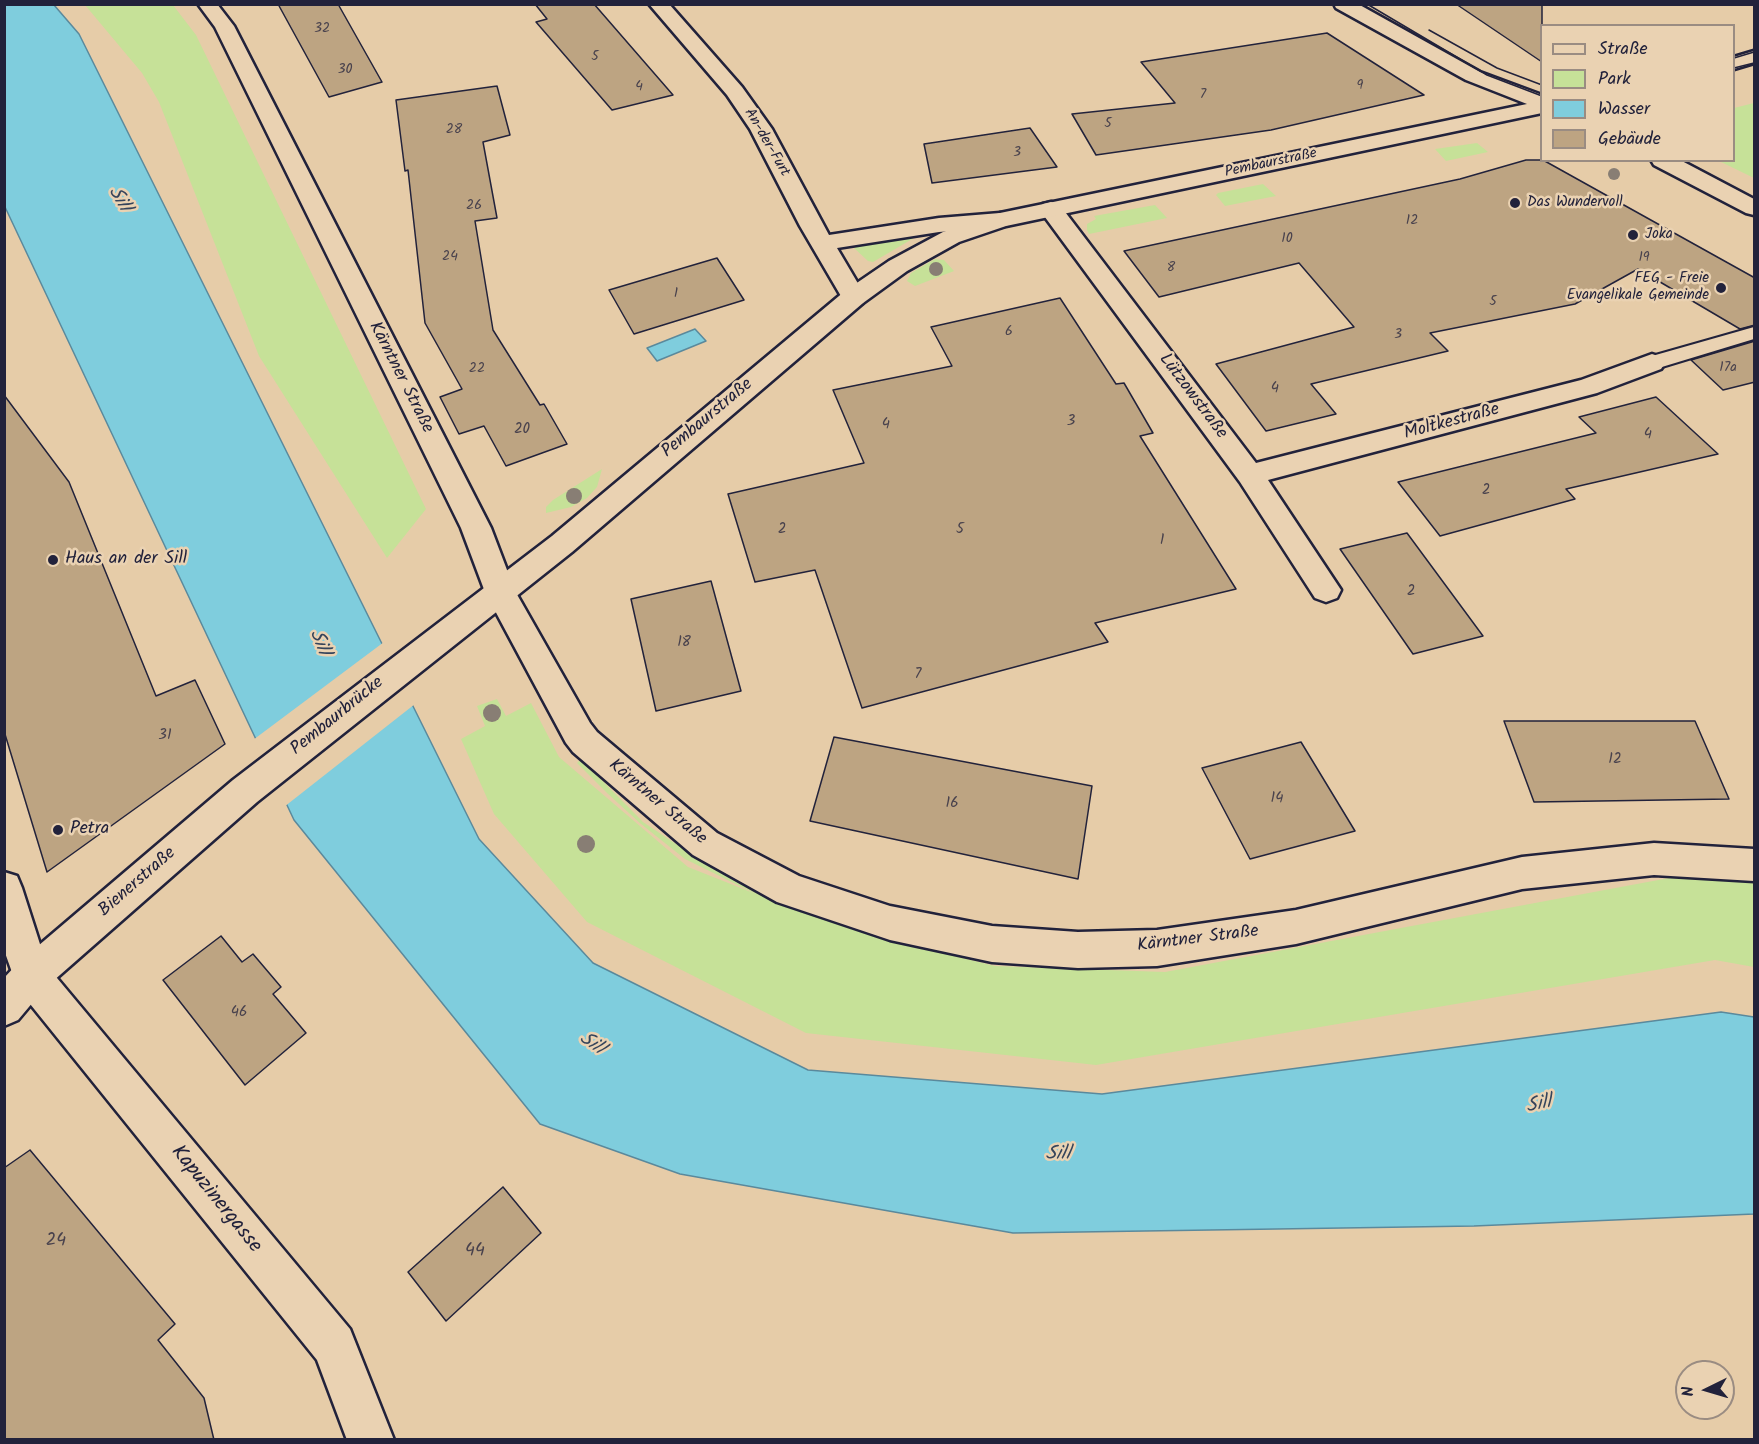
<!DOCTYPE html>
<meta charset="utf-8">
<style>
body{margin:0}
#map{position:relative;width:1759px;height:1444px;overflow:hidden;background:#e6cca8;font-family:Kalam,sans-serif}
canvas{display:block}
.frame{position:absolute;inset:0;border:6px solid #22223b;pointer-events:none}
.legend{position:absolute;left:1540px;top:24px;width:195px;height:138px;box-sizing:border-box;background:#ead2b2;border:2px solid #9a8c82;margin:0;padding:8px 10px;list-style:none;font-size:18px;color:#22223b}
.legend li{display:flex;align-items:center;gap:12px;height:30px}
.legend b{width:30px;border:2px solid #9a8c82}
.north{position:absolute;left:1675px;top:1360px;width:60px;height:60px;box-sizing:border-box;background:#ead2b2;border:2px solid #9a8c82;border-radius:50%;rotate:265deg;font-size:16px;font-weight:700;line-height:24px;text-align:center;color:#22223b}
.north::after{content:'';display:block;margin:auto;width:21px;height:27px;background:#22223b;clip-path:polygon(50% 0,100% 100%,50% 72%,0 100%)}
</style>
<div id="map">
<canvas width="1759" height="1444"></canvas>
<div class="frame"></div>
<ul class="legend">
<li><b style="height:8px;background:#ead2b2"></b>Straße</li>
<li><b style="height:16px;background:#c6e198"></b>Park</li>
<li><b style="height:16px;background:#7fcddd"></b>Wasser</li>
<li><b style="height:16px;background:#bda482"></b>Gebäude</li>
</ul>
<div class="north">N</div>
</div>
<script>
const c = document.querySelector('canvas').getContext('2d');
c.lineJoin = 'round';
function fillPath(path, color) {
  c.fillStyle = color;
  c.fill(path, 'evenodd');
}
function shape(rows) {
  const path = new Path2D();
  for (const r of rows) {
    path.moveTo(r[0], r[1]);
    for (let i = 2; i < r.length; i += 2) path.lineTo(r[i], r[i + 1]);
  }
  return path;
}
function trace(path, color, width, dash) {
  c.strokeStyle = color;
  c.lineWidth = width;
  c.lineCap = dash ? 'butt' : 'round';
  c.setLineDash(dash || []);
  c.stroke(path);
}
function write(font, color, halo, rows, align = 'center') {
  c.font = font + ' Kalam,sans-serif';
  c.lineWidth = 5;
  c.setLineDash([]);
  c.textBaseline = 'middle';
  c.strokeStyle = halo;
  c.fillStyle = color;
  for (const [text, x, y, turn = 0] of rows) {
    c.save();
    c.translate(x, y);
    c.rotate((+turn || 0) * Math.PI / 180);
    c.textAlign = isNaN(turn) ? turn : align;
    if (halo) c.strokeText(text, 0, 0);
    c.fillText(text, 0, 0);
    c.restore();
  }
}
fillPath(shape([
 [85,5,173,5,196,35,426,509,387,558,259,356,159,102,142,73],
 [1754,103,1754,178,1719,161,1734,160,1734,108],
 [1477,143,1488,152,1446,161,1435,149],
 [1263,184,1276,196,1225,206,1216,195,1218,193],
 [1155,205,1167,218,1089,234,1087,230,1087,224,1096,219,1094,216],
 [911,237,914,238,873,262,868,261,854,248,858,245],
 [935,259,944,260,954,271,915,286,907,281,911,273],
 [602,469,597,487,587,498,571,507,546,513,546,507,553,500],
 [497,699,506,716,531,703,559,757,688,867,756,894,685,859,641,824,607,793,577,763,581,759,643,822,694,856,752,887,837,924,915,943,914,946,995,966,1165,972,1669,878,1754,880,1754,967,1715,960,1096,1065,806,1033,587,922,494,814,461,739,485,726,477,706]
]), '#c6e198');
const water = shape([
 [4,5,54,5,79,34,479,839,593,963,808,1070,1102,1094,1721,1012,1754,1017,1754,1214,1474,1226,1013,1233,680,1174,540,1124,294,820,5,207,4,5],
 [695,329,706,341,657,361,647,348,695,329]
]);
fillPath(water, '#7fcddd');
trace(water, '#5a899c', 1.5);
fillPath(shape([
 [384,642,415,704,284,807,253,740]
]), '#e6cca8');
const building = shape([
 [278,4,338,4,382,82,329,97,278,4],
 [535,4,594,4,673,95,612,110,536,22,547,19,535,4],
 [1456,4,1542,4,1542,62,1456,4],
 [1327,33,1424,95,1271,130,1096,155,1072,114,1175,103,1141,62,1327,33],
 [497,86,510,135,483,142,497,218,475,221,493,330,540,405,544,404,567,444,506,466,484,426,459,434,440,397,462,389,425,323,408,170,405,171,396,100,497,86],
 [1030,128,1057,167,932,183,924,144,1030,128],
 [1526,160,1543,160,1755,278,1755,325,1740,329,1638,269,1575,304,1430,333,1448,351,1311,384,1336,414,1266,431,1216,364,1354,327,1299,263,1159,297,1124,251,1460,179,1526,160],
 [717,258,744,300,634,334,609,290,717,258],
 [1060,298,1116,384,1124,383,1153,433,1140,436,1236,589,1095,623,1108,642,862,708,815,570,755,582,728,494,864,463,833,390,952,366,931,327,1060,298],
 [1755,341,1755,382,1723,390,1691,360,1755,341],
 [4,395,69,482,156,696,195,680,225,744,47,872,4,731,4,395],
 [1656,397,1718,454,1566,489,1575,499,1440,536,1398,482,1596,433,1579,417,1656,397],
 [1407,533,1483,636,1413,654,1340,549,1407,533],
 [711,581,741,691,656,711,631,599,711,581],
 [1504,721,1695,721,1729,799,1534,802,1504,721],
 [834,737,1092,786,1078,879,810,821,834,737],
 [1301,742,1355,831,1250,859,1202,768,1301,742],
 [221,936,242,962,253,954,281,987,273,994,306,1033,245,1085,163,980,221,936],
 [30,1150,175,1324,158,1340,204,1398,214,1440,4,1440,4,1168,30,1150],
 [503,1187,541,1233,446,1321,408,1272,503,1187]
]);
fillPath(building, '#bda482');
trace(building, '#22223b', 1.5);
const service = shape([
 [1754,327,1754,339,1652,370,1645,368,1642,363,1645,358,1754,327]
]);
const minor = shape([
 [198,4,217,4,234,26,491,528,515,591,590,723,597,732,717,833,799,876,890,906,992,926,1078,932,1157,930,1296,910,1522,857,1654,843,1754,849,1754,881,1654,875,1522,889,1296,944,1157,966,1078,968,992,962,890,940,777,902,693,855,573,752,566,743,485,592,461,528,215,27,198,4],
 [649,4,669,4,742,87,772,129,829,235,939,218,1000,213,1008,215,1012,220,1008,225,1000,227,939,232,837,248,866,297,863,303,854,305,845,303,800,226,750,129,727,95,649,4],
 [1051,202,1059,204,1256,463,1581,380,1652,354,1661,357,1665,363,1661,369,1597,393,1268,480,1341,590,1337,598,1326,602,1315,598,1240,482,1039,209,1043,204,1051,202],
 [4,872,17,876,22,888,47,966,350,1329,394,1440,347,1440,317,1360,18,989,4,950,4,872]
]);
const tertiary = shape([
 [1334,4,1358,4,1480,72,1542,95,1542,113,1006,226,959,242,907,271,863,303,572,552,257,802,44,989,18,1020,4,1026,4,978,18,963,233,780,552,536,845,291,889,261,943,232,1000,213,1527,104,1466,80,1336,8,1334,4],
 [1754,51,1754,63,1734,69,1734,57,1754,51],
 [1651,160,1680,160,1754,199,1754,215,1746,213,1654,165,1651,160]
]);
trace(service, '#22223b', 4);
trace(minor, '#22223b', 5);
trace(tertiary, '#22223b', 5);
fillPath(service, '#ead2b2');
fillPath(minor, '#ead2b2');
fillPath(tertiary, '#ead2b2');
trace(shape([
 [1367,4,1487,75,1542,96],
 [1429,30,1497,68,1542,85],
 [1734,58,1754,52],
 [1734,68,1754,63]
]), '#22223b', 1.5);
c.fillStyle = '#887e74';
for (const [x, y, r] of [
 [1614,174,6],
 [936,269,7],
 [574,496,8],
 [492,713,9],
 [586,844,9]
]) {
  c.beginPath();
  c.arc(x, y, r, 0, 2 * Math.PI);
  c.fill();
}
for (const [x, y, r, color] of [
 [1515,203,6,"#22223b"],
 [1633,235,6,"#22223b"],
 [1721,288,6,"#22223b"],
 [53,560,6,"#22223b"],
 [58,830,6,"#22223b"]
]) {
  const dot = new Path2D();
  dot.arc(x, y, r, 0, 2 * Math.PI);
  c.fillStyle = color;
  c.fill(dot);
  trace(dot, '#ead2b2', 2);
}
write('14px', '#49424d', null, [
 ["32",322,30],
 ["5",595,58],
 ["30",345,71],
 ["9",1360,87],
 ["4",639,88],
 ["7",1203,96],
 ["5",1108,125],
 ["28",454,131],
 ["3",1017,154],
 ["26",474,207],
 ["12",1412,222],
 ["10",1287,240],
 ["24",450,258],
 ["19",1644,259],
 ["8",1171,269],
 ["1",676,295],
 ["5",1493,303],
 ["6",1009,333],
 ["3",1398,336],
 ["17a",1728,369],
 ["22",477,370]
]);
write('15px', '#22223b', '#ead2b2', [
 ["An-der-Furt",766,143,60],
 ["Pembaurstraße",1271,164,-12]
]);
write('15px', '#22223b', '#ead2b2', [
 ["Das Wundervoll",1527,203],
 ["Joka",1645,235],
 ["FEG - Freie",1709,279,"right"],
 ["Evangelikale Gemeinde",1709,296,"right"]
], 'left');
write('15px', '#49424d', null, [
 ["4",1275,389],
 ["3",1071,422],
 ["4",886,425],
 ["20",522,430],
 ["4",1648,435],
 ["2",1486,491],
 ["2",782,530],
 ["5",960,530],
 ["1",1162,541],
 ["2",1411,592],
 ["18",684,643],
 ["7",918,675],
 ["31",165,736],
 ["12",1615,760],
 ["14",1277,799],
 ["16",952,804],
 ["46",239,1013]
]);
write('18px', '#22223b', '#ead2b2', [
 ["Kärntner Straße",400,378,63],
 ["Lützowstraße",1192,397,53],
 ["Pembaurstraße",708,419,-40],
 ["Moltkestraße",1452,423,-15],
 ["Pembaurbrücke",338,717,-39],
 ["Kärntner Straße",657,803,40],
 ["Bienerstraße",138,883,-41],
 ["Kärntner Straße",1198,940,-7]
]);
write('18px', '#22223b', '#ead2b2', [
 ["Haus an der Sill",65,560],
 ["Petra",70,830]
], 'left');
write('18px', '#49424d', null, [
 ["24",56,1242],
 ["44",475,1252]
]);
write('italic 20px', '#35445b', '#ead2b2', [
 ["Sill",118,200,60],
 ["Sill",318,643,68],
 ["Sill",591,1045,36],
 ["Sill",1539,1106,-11],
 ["Sill",1058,1156]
]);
write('21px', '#22223b', '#ead2b2', [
 ["Kapuzinergasse",215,1200,51]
]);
</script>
